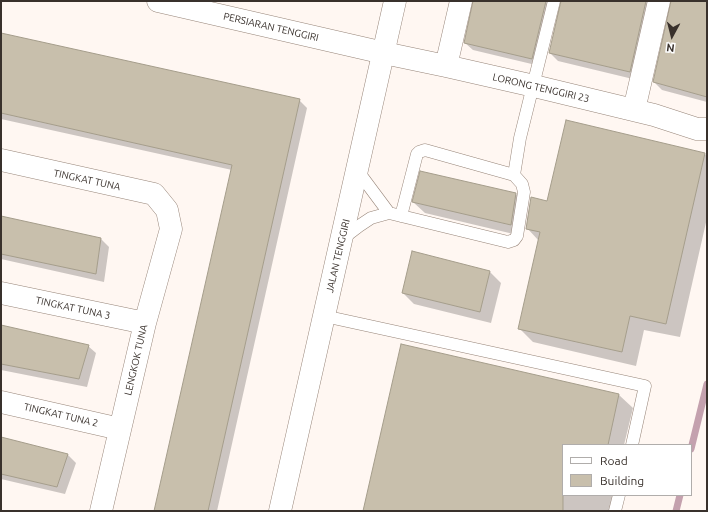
<!DOCTYPE html>
<style>
body{margin:0}
#map{position:relative;width:708px;height:512px;overflow:hidden;background:#fff7f2;font-family:Ubuntu,sans-serif}
canvas{display:block}
.frame{position:absolute;inset:0;border:2px solid #39312c;pointer-events:none}
.legend{position:absolute;left:562px;top:444px;width:130px;height:52px;box-sizing:border-box;background:#fff;border:1px solid #b0adab;margin:0;padding:5px 7px;list-style:none;font-size:12px;color:#39312c}
.legend li{display:flex;align-items:center;gap:8px;height:20px}
.legend b{width:20px;border:1px solid #b0adab}
.north{position:absolute;left:652px;top:16px;width:40px;height:40px;-webkit-text-stroke:3px #fff;paint-order:stroke;rotate:187deg;font-size:11px;font-weight:700;line-height:16px;text-align:center;color:#39312c}
.north::after{content:'';display:block;margin:auto;width:14px;height:18px;background:#39312c;clip-path:polygon(50% 0,100% 100%,50% 72%,0 100%)}
</style>
<div id="map">
<canvas width="708" height="512"></canvas>
<div class="frame"></div>
<ul class="legend">
<li><b style="height:5px;background:#fff"></b>Road</li>
<li><b style="height:11px;background:#c8bfac"></b>Building</li>
</ul>
<div class="north">N</div>
</div>
<script>
const c = document.querySelector('canvas').getContext('2d');
c.lineJoin = 'round';
function fillPath(path, color) {
  c.fillStyle = color;
  c.fill(path, 'evenodd');
}
function shape(rows) {
  const path = new Path2D();
  for (const r of rows) {
    path.moveTo(r[0], r[1]);
    for (let i = 2; i < r.length; i += 2) path.lineTo(r[i], r[i + 1]);
  }
  return path;
}
function trace(path, color, width, dash) {
  c.strokeStyle = color;
  c.lineWidth = width;
  c.lineCap = dash ? 'butt' : 'round';
  c.setLineDash(dash || []);
  c.stroke(path);
}
function write(font, color, halo, rows, align = 'center') {
  c.font = font + ' Ubuntu,sans-serif';
  c.lineWidth = 3;
  c.setLineDash([]);
  c.textBaseline = 'middle';
  c.strokeStyle = halo;
  c.fillStyle = color;
  for (const [text, x, y, turn = 0] of rows) {
    c.save();
    c.translate(x, y);
    c.rotate((+turn || 0) * Math.PI / 180);
    c.textAlign = isNaN(turn) ? turn : align;
    if (halo) c.strokeText(text, 0, 0);
    c.fillText(text, 0, 0);
    c.restore();
  }
}
fillPath(shape([
 [474,1,657,1,637,80,558,61,550,53,562,1,557,3,540,66,473,50,465,43],
 [672,1,707,1,707,102,662,90,654,82],
 [1,34,299,100,307,108,217,511,155,511,232,170,1,119],
 [705,154,707,156,707,218,680,337,644,330,636,366,533,342,519,328,539,241,527,228],
 [516,194,527,205,522,236,425,213,413,202],
 [1,217,101,239,109,247,104,282,1,259],
 [490,272,501,283,491,323,414,304,403,293],
 [1,326,88,346,96,353,87,387,1,370],
 [402,346,619,395,633,408,624,445,563,445,563,495,613,495,609,511,364,511],
 [1,438,68,455,76,463,65,494,1,479]
]), '#0003');
trace(shape([
 [691,449,707,384],
 [676,511,680,495]
]), '#c4a1ae', 7);
const building = shape([
 [473,1,546,1,532,59,464,43,473,1],
 [561,1,646,1,630,72,549,53,561,1],
 [671,1,707,1,707,97,653,82,671,1],
 [1,33,300,99,208,511,154,511,232,165,1,113,1,33],
 [566,120,705,153,666,324,630,316,622,352,518,329,540,232,526,229,531,197,547,201,566,120],
 [420,171,516,193,511,225,412,202,420,171],
 [1,216,101,238,96,274,1,254,1,216],
 [412,251,490,271,480,312,402,293,412,251],
 [1,325,89,345,79,379,1,364,1,325],
 [401,344,619,394,608,445,563,445,563,511,363,511,401,344],
 [1,437,68,454,57,487,1,474,1,437]
]);
fillPath(building, '#c8bfac');
trace(building, '#a59d8b', 1);
const service = shape([
 [357,170,389,213],
 [401,216,417,154,419,152,425,150,514,175,520,138,554,1],
 [342,239,359,226,371,218,389,213,508,242,514,240,517,236,524,192,522,184,514,175],
 [324,316,645,386,632,445],
 [615,511,619,495]
]);
const minor = shape([
 [158,1,384,53,446,66,534,86,654,115,697,129,707,129],
 [446,66,461,1],
 [634,110,659,1],
 [1,160,154,194,167,210,171,229,145,323,101,511],
 [1,293,145,323],
 [1,402,120,429]
]);
const tertiary = shape([
 [280,511,395,1]
]);
trace(service, '#978579', 13);
trace(minor, '#978579', 23);
trace(tertiary, '#978579', 23);
trace(service, '#fff', 12);
trace(minor, '#fff', 22);
trace(tertiary, '#fff', 22);
write('10px', '#39312c', '#fff', [
 ["PERSIARAN TENGGIRI",271,27,13],
 ["LORONG TENGGIRI 23",541,88,13],
 ["TINGKAT TUNA",87,180,12],
 ["JALAN TENGGIRI",338,256,-77],
 ["TINGKAT TUNA 3",73,308,12],
 ["LENGKOK TUNA",136,360,-77],
 ["TINGKAT TUNA 2",61,415,13]
]);
</script>
